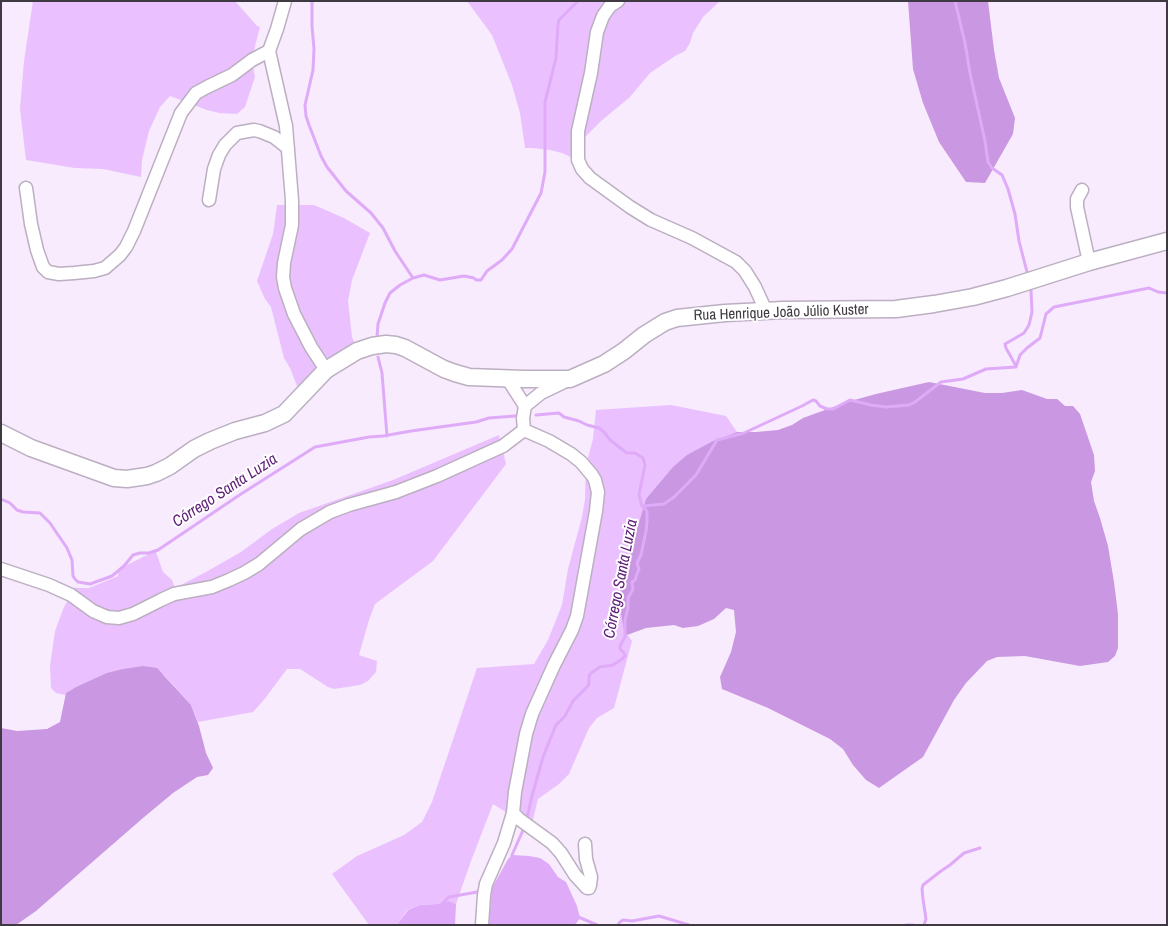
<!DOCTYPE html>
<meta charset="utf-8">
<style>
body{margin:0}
#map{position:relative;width:1168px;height:926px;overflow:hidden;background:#f7ebfd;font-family:"Archivo Narrow",sans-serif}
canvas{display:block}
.frame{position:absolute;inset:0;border:2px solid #3f3a42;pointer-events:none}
</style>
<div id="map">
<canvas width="1168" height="926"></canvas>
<div class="frame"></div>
</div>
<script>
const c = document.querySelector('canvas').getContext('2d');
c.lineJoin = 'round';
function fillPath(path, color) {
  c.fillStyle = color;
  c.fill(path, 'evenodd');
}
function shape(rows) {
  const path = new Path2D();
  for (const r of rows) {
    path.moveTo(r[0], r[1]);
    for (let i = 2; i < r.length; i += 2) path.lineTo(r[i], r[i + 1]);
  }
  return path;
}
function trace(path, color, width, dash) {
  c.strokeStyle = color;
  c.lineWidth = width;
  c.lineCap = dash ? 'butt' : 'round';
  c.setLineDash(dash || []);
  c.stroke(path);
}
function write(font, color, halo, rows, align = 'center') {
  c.font = font + ' "Archivo Narrow",sans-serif';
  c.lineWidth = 4;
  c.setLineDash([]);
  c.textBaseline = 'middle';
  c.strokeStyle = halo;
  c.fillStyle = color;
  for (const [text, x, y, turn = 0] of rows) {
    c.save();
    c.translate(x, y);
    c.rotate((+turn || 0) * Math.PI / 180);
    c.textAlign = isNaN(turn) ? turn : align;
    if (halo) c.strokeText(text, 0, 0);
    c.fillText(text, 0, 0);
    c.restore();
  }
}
fillPath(shape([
 [33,1,235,1,257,26,260,27,255,46,252,63,255,77,245,107,237,114,219,113,207,110,170,96,160,107,149,131,142,160,141,177,103,169,75,168,26,160,20,109,24,61],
 [467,1,720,1,703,17,693,33,690,43,685,51,675,56,650,73,630,97,601,121,577,145,573,158,562,153,550,150,532,148,525,148,520,113,512,85,492,35],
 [277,205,314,205,344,218,370,233,352,280,348,301,352,337,356,346,299,391,290,368,284,358,271,307,265,299,257,281,273,234],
 [671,405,726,416,737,432,713,441,624,630,632,641,614,708,597,718,589,728,569,774,559,784,538,799,531,828,493,804,471,861,456,904,449,901,437,904,420,905,407,910,399,922,398,925,369,925,332,874,357,856,404,835,422,822,432,802,477,668,534,664,548,640,562,605,568,569,582,517,585,499,586,465,593,439,596,410],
 [499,435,506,464,433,561,375,604,369,620,359,655,377,661,376,672,368,681,360,685,334,689,328,687,300,669,287,669,263,701,253,712,198,722,191,705,164,675,91,681,76,687,66,693,65,695,56,693,51,688,50,666,55,631,64,607,75,587,76,588,89,588,118,576,119,569,147,555,155,549,163,572,172,580,175,588,206,572,241,552,272,529,299,513,393,480]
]), '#eac1fe');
fillPath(shape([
 [908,1,988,1,994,50,999,78,1015,118,1013,134,985,183,966,182,939,142,923,103,913,69],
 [929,382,985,393,1002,393,1022,390,1047,399,1057,399,1065,406,1073,406,1080,414,1094,455,1095,471,1091,482,1094,501,1100,518,1108,546,1114,582,1118,614,1118,648,1115,656,1108,662,1080,666,1025,656,997,657,987,661,966,683,954,700,923,757,879,788,866,780,853,765,843,749,830,739,768,708,722,689,720,677,731,652,736,632,734,610,726,608,714,619,698,626,683,628,674,625,646,628,627,635,624,630,620,607,621,584,646,499,673,467,687,455,713,441,737,432,756,432,778,430,792,425,803,418,847,402,876,394],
 [143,666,157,668,191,705,199,726,206,753,213,768,208,775,197,777,173,793,143,818,36,911,16,925,1,925,1,728,17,731,47,729,60,722,66,693,76,687,107,673,123,669]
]), '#ca97e2');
fillPath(shape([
 [512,855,529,856,540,858,549,864,558,877,566,882,577,906,580,918,575,925,489,925,492,888,508,859],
 [449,901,456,904,455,925,398,925,399,922,408,910,420,905,437,904]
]), '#dfabf8');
trace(shape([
 [312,1,312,26,314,49,313,70,305,105,306,116,309,125,321,156,327,167,346,191,371,213,383,228,395,251,413,278],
 [955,1,965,43,970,73,985,141,988,162,992,168,1002,175,1008,189,1015,214,1019,241,1027,272],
 [377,337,378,324,385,303,390,293,400,285,413,278,424,275,440,280,464,276,474,278,476,280,481,280,487,271,502,260,512,249,541,193,545,172,545,102,556,58,558,24,559,20,578,1],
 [378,357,382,373,387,436],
 [1016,366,1006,348,1005,344,1012,340,1024,333,1029,325,1032,312,1031,290],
 [1016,367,1020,355,1027,348,1040,338,1046,314,1054,307,1149,288,1158,292,1167,293],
 [1,499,10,503,17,510,23,512,40,513,50,523,67,548,72,560,73,576,75,579,78,582,90,584,112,576,124,566,133,555,140,553,149,553,158,550,241,494,315,447,369,437,383,436,411,431,476,422,489,418,515,416],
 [643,506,664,504,674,497,696,475,717,440,744,433,802,406,813,400,816,401,820,406,827,409,833,409,850,400,871,405,886,407,909,405,915,402,941,382,963,379,986,369,1016,367],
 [527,818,532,796,543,757,556,725,565,716,573,701,588,686,589,683,589,676,591,673,600,667,613,665,622,659,625,656,624,653,620,649,620,646,625,637,625,620,628,608,628,598,633,589,632,582,635,580,637,574,639,569,637,563,641,555,646,531,647,522,647,511,642,506,639,495,645,465,643,458,635,453,627,453,610,440,604,432,599,428,587,425,579,421,564,417,559,413,536,415],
 [512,859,512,855,524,828],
 [441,905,449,897,477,892],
 [576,916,597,925],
 [618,925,620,922,623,920,632,921,659,916,689,925],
 [906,925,913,925],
 [924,925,926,919,923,899,922,889,923,885,941,871,950,865,964,853,980,848]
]), '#dfabf8', 3);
const minor = shape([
 [285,1,277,29,269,51,286,126,292,200,292,225,284,263,283,277,285,288,294,314,311,347,326,370],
 [618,1,610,6,603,16,597,32,591,73,578,131,578,160,582,169,590,178,630,207,651,220,692,238,736,262,745,271,755,287,766,311],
 [26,188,31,224,37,250,43,267,48,272,59,274,74,273,94,271,105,268,120,255,126,247,134,231,181,113,196,93,207,87,232,75,252,60,269,51],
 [1082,190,1077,199,1077,207,1089,262],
 [209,200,214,169,219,155,225,145,237,133,254,130,259,131,274,137,288,148],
 [507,378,525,406],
 [524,430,523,418,525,406,541,393,566,381],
 [1,569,49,585,71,595,93,611,107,617,119,618,133,614,161,600,174,594,212,587,229,580,244,573,259,564,301,529,330,512,349,505,396,492,437,476,503,446,524,430,549,441,571,454,581,462,592,475,595,480,598,492,596,511,577,616,572,630,554,665,532,714,526,734,515,792,513,813,504,843,486,884,484,895,482,925],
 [513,813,519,819,552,843,561,853,575,875,587,888,589,888,590,885,591,877,586,859,585,844]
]);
const tertiary = shape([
 [1,433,31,448,114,478,127,479,147,476,156,473,170,466,194,449,210,441,235,431,265,423,284,414,326,370,357,351,372,346,386,344,396,345,405,348,444,369,455,373,469,377,524,379,570,379,604,364,624,351,644,335,665,322,677,318,725,313,783,310,896,309,934,304,973,297,1007,288,1089,262,1167,241]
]);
trace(minor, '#bbafc1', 15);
trace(tertiary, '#bbafc1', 19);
trace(minor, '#fff', 12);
trace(tertiary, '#fff', 16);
write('15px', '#3f3a42', '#fff', [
 ["Rua Henrique João Júlio Kuster",781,313,-2]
]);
write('italic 16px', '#602079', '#fff', [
 ["Córrego Santa Luzia",225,491,-33],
 ["Córrego Santa Luzia",621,579,-79]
]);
</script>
